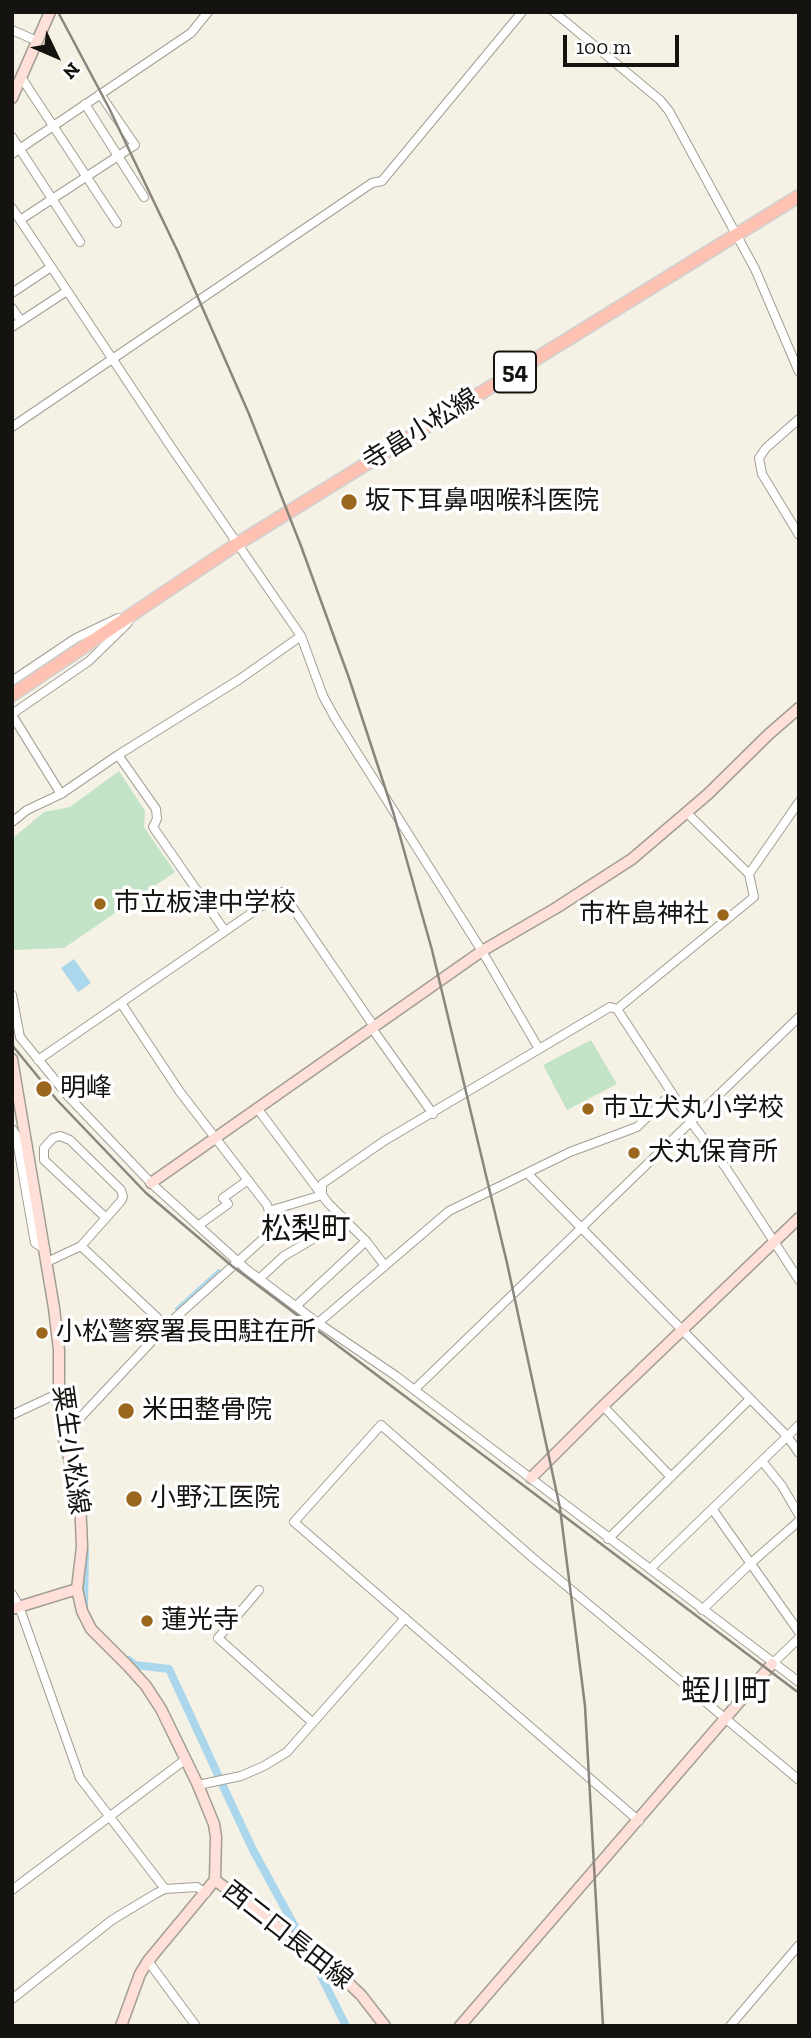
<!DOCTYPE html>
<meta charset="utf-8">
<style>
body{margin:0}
#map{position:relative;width:811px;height:2038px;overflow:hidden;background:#f5f1e5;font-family:"Zilla Slab",serif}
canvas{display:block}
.frame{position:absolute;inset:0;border:14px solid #15130f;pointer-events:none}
.north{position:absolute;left:21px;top:21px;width:70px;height:70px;-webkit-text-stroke:5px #fff;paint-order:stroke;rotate:134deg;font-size:19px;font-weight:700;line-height:28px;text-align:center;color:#15130f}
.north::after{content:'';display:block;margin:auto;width:24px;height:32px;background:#15130f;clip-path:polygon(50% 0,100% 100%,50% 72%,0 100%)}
.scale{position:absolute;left:563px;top:35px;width:116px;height:32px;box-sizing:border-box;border:4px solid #15130f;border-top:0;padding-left:9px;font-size:21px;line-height:24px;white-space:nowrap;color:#15130f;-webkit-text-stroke:5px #fff;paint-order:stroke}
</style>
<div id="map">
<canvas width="811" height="2038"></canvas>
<div class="frame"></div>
<div class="north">N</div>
<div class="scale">100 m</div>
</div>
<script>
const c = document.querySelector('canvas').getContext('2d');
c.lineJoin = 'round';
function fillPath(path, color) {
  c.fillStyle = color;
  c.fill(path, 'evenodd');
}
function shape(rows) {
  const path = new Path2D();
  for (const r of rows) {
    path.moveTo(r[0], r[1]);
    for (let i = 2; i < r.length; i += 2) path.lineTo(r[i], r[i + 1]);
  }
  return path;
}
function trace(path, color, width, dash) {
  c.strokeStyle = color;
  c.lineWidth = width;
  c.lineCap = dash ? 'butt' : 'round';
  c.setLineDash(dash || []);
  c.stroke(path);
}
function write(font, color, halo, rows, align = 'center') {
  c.font = font + ' "Zilla Slab","Noto Sans JP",serif';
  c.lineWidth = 7;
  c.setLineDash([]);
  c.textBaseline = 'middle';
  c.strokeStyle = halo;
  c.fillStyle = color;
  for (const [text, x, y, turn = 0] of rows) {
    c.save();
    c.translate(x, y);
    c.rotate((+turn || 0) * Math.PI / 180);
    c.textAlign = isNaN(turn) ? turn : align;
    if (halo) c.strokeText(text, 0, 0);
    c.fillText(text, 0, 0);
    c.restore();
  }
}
fillPath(shape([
 [119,771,145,811,144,827,175,872,64,948,12,950,12,839,44,812,70,807],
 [591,1040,617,1084,567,1110,543,1065]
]), '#c3e3c6');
fillPath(shape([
 [74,959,91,983,78,992,61,968]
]), '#aad7ec');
trace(shape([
 [176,1309,219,1270]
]), '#aad7ec', 2.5);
trace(shape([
 [72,1455,82,1479,85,1503],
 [84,1608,85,1551],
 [129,1660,135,1665,169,1669,219,1777],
 [222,1784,253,1850,300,1936],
 [316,1966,346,2026]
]), '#aad7ec', 8);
const street = shape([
 [554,12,660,100,669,111,755,269,799,372],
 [12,30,37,41],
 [21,77,117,223],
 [85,104,144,197],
 [12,137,80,242],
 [12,154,191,33,208,12],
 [12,208,173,450,301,636,323,696,335,718,482,951,539,1049],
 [20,220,135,145,100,94],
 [12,293,51,267],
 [12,308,21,321],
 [12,327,67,291],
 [799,419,766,448,759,458,762,474,799,535],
 [12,427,372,183,382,181,522,12],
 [12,681,76,638,118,618],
 [12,714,89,661,127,624,130,618],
 [12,715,61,794],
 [118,755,156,809,157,819,153,827,225,931],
 [12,822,27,810,61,794,118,755,240,679,301,636],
 [749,874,799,802],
 [12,995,20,1037,68,1096,151,1183,246,1269,318,1323,396,1376,799,1682],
 [617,1009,754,897,749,874,687,813],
 [371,1027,433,1114],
 [38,1060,282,892,373,1025],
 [257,1108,328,1203,366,1241,385,1266],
 [12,1129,16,1135,35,1243,45,1249],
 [531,1177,787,1436,799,1453],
 [322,1193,322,1184,384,1141,610,1007,617,1009,690,1121,726,1168,799,1280],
 [269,1211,319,1196,322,1193],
 [199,1225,228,1204,223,1198,248,1180],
 [81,1246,166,1326],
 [47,1262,81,1246,106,1218,121,1201,123,1197,121,1190,70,1140,60,1136,53,1138,44,1148,44,1160,106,1218],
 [259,1279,284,1256,345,1220],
 [296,1306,366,1241],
 [318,1323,449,1211,570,1152,637,1127,672,1093],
 [414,1390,799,1017],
 [603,1406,671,1477],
 [12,1415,59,1393],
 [63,1436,166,1326,263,1239,268,1228,269,1211,267,1205,180,1092,121,1003],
 [762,1461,782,1486,799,1515],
 [713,1510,799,1632],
 [608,1539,750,1399],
 [650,1569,799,1425],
 [259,1590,218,1638,312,1722],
 [12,1594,19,1606,80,1778,165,1889],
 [702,1610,751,1563,799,1521],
 [772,1664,799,1638],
 [198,1785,241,1776,264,1766,287,1752,405,1618],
 [639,1821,294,1522,381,1425,533,1558,799,1780],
 [12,1890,186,1759],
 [148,1961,196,2026],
 [12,1999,112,1920,155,1894,165,1889,197,1887,206,1893],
 [730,2026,799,1945]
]);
const secondary = shape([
 [12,98,50,12],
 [12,1059,54,1308,59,1350,59,1410,63,1436,80,1498,82,1547,77,1589,82,1611,91,1629,128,1666,146,1686,161,1709,198,1785,214,1824,216,1837,215,1880,148,1961,140,1974,121,2026],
 [151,1183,482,951,556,908,632,859,708,794,769,734,799,708],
 [531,1478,603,1406,799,1218],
 [12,1609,77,1589],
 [215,1880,339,1974,361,1995,385,2026],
 [460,2026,772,1664]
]);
const primary = shape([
 [12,695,237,544,799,196]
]);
trace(street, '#a29e93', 10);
trace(secondary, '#a29e93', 13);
trace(primary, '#d0d0cf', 15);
trace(street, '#fff', 8);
trace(secondary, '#ffe0d8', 10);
trace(primary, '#fec1b2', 12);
trace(shape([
 [58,12,109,108,178,252,249,414,301,546,349,678,394,815,432,950,507,1263,560,1508,585,1706,603,2026],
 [12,1045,57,1100,146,1193,232,1266,799,1693]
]), '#8a867e', 2.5);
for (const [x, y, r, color] of [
 [349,502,9,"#9a671c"],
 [100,904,7,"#9a671c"],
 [723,915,7,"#9a671c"],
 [44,1089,9,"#9a671c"],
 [588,1109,7,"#9a671c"],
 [634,1153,7,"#9a671c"],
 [42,1333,7,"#9a671c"],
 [126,1411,9,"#9a671c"],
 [134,1499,9,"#9a671c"],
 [147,1621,7,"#9a671c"]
]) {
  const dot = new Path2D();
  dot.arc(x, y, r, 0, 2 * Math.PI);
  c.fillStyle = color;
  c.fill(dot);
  trace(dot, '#fff', 2.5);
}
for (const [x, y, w] of [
 [515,372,42]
]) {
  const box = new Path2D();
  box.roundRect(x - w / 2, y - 20.5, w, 41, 5);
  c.fillStyle = '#fff';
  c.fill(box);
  trace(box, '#15130f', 2);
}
write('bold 24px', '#15130f', null, [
 ["54",515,372]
]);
write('26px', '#15130f', '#fff', [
 ["寺畠小松線",421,430,-32],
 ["粟生小松線",70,1450,82],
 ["西二口長田線",287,1936,38]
]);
write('26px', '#15130f', '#fff', [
 ["坂下耳鼻咽喉科医院",365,502],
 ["市立板津中学校",114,904],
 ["市杵島神社",709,915,"right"],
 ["明峰",60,1089],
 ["市立犬丸小学校",602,1109],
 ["犬丸保育所",648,1153],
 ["小松警察署長田駐在所",56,1333],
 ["米田整骨院",142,1411],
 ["小野江医院",150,1499],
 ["蓮光寺",161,1621]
], 'left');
write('30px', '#15130f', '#fff', [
 ["松梨町",306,1230],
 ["蛭川町",726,1692]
]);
</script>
